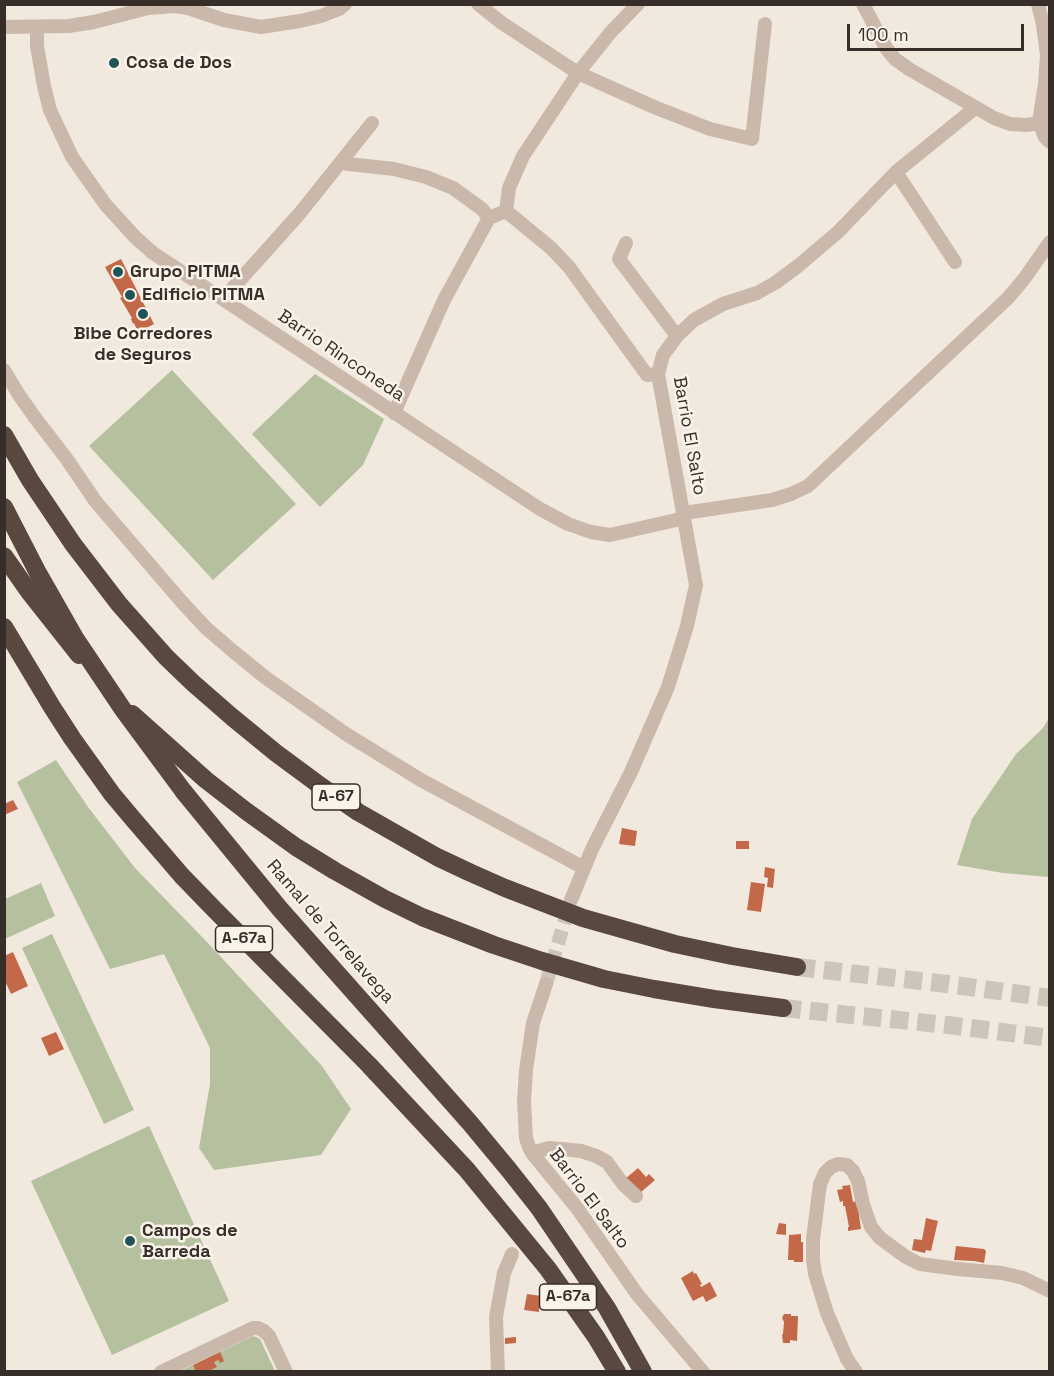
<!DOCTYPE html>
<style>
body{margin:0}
#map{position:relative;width:1054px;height:1376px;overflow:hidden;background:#f2e9de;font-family:"Space Grotesk",sans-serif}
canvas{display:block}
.frame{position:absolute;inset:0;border:6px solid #382e29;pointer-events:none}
.scale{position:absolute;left:847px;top:24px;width:177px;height:27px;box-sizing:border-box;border:3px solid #382e29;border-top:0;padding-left:8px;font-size:18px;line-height:21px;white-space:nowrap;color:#382e29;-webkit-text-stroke:4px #faf3ea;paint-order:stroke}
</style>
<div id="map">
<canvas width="1054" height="1376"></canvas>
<div class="frame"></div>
<div class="scale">100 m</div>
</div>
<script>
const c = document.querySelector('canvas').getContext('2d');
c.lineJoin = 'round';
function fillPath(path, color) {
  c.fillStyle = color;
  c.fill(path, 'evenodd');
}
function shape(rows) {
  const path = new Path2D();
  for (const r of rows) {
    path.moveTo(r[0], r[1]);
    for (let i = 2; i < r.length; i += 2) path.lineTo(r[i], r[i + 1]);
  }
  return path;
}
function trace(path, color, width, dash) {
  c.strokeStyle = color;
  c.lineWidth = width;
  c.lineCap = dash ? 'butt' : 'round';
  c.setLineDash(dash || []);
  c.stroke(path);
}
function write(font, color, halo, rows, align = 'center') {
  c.font = font + ' "Space Grotesk",sans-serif';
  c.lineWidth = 5;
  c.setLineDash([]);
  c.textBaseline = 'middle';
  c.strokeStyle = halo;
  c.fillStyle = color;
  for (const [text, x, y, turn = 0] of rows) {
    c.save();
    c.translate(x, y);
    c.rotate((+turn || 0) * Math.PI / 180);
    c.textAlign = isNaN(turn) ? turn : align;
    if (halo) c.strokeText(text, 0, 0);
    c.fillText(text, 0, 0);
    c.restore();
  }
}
fillPath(shape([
 [172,370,296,504,213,580,89,446],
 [315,374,384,419,363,465,320,507,252,434],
 [1049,718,1049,877,1003,873,957,865,972,819,1016,754,1043,728],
 [56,760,88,807,135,868,207,942,322,1066,351,1109,321,1155,214,1170,199,1148,210,1084,210,1048,164,954,110,969,17,782],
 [41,883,55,916,5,939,5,899],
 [52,934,134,1110,104,1124,22,948],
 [149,1126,229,1301,112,1355,31,1181],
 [253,1336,256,1337,260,1339,275,1371,178,1372]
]), '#b5c19e');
trace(shape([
 [4,5,6,4]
]), '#7dacaf', 4);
fillPath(shape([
 [121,259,154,324,138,332,134,323,133,324,131,319,132,318,120,298,122,297,105,267],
 [13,800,18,809,4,815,4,804],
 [622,828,637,831,635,846,619,844],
 [736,841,749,841,749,849,736,849],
 [765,867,775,869,773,888,767,887,768,878,764,877],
 [751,882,765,884,761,912,747,910],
 [13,952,28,986,11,994,4,979,4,956],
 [56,1032,64,1049,49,1056,41,1038],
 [638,1168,646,1177,649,1174,655,1180,640,1193,630,1181,628,1183,625,1179],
 [850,1185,853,1202,857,1201,861,1229,848,1231,848,1227,849,1227,845,1206,843,1206,843,1201,840,1202,837,1190,843,1189,842,1186],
 [926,1218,938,1221,931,1251,926,1250,925,1253,912,1250,914,1239,922,1240],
 [779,1223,786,1224,786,1235,776,1234],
 [801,1234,801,1242,803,1242,803,1262,794,1262,794,1260,788,1260,789,1235],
 [956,1246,984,1249,986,1251,984,1263,974,1261,954,1260],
 [693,1271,694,1274,696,1273,702,1284,700,1285,701,1287,710,1282,717,1296,706,1302,703,1296,693,1301,681,1278],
 [527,1294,541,1296,540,1302,542,1302,541,1306,539,1306,539,1312,524,1310],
 [784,1314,791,1314,791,1316,798,1316,797,1341,790,1340,790,1343,783,1343,782,1335,783,1334,784,1322,782,1318],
 [516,1337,516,1343,505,1344,505,1338],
 [220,1352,224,1361,220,1363,218,1360,214,1362,217,1367,207,1372,196,1372,193,1365]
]), '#c3694a');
trace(shape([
 [546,984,570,903]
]), '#cdc4ba', 14, [14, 7]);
trace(shape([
 [797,967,947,984,1050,998],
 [783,1008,948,1025,1050,1038]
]), '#cdc4ba', 18, [18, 9]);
trace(shape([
 [478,4,502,23,578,73,654,107,710,129,752,139,765,24],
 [863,4,886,48,895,59,909,69,994,118,1010,124,1026,125,1039,123,1050,118],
 [1038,4,1043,25,1047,55,1045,83,1039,123,1045,137,1050,142],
 [4,27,69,26,94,22,148,8,175,6,188,8,224,20,261,27,300,21,321,16,339,9,345,4],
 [37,27,37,46,44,86,50,110,72,157,105,204,135,237,153,253,540,509,568,524,591,532,610,535,685,518],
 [340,163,394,169,426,177,453,188,482,209,489,218],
 [896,172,955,262],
 [506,211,509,188,523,156,578,73,610,33,638,4],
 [506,211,551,248,569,267,647,375,658,374],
 [626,243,619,259,677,336],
 [223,299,300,213,372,123],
 [4,370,19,395,36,419,66,458,96,502,181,601,206,628,234,652,266,678,346,734,421,780,584,868],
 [394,413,444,300,489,218,506,211],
 [684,513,772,500,791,494,808,486,1008,298,1024,279,1050,242],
 [571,900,592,849,631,772,668,687,687,626,696,585,658,374,663,355,677,336,694,320,723,304,757,293,775,283,798,266,838,232,896,172,975,108],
 [546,984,533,1023,526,1070,524,1102,526,1138,529,1147,532,1153,577,1208,637,1294,703,1372],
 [532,1153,549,1148,562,1149,581,1151,596,1156,607,1162,623,1184,636,1196],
 [161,1372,253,1328,258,1328,264,1331,269,1336,286,1372],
 [498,1372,496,1317,504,1273,512,1254],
 [856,1372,847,1359,827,1313,815,1274,813,1259,813,1239,820,1184,825,1173,831,1167,838,1164,847,1165,853,1171,858,1181,863,1204,871,1227,880,1238,906,1257,920,1264,958,1269,1002,1273,1023,1278,1050,1291]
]), '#cab9aa', 14);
trace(shape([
 [4,435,30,480,73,544,119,604,166,657,193,683,232,717,276,753,322,787,358,812,437,857,471,873,505,888,583,918,675,944,732,956,797,967],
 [4,556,30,593,79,655],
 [4,627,52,707,72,738,112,794,133,819,182,876,214,909,369,1065,467,1170,548,1269,596,1337,617,1372],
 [132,714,206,780,246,811,296,847,335,871,385,899,422,917,494,945,542,961,604,979,654,989,714,999,783,1008],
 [184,792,280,909,470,1123,509,1170,539,1208,607,1308,643,1372]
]), '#584840', 18);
trace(shape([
 [4,507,38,573,75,638,124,711,184,792]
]), '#584840', 18);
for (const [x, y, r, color] of [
 [114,63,6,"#1f5458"],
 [118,272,6,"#1f5458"],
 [130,295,6,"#1f5458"],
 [143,314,6,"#1f5458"],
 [130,1241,6,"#1f5458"]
]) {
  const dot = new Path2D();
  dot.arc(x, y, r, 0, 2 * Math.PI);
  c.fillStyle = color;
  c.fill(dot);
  trace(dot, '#faf3ea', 2);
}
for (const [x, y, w] of [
 [336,797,48],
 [244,939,57],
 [568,1297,57]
]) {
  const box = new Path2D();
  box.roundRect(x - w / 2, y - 13, w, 26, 4.5);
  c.fillStyle = '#faf3ea';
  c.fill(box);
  trace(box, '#382e29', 1.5);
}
write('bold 16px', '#382e29', null, [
 ["A-67",336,797],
 ["A-67a",244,939],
 ["A-67a",568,1297]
]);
write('bold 18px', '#382e29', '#faf3ea', [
 ["Cosa de Dos",126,63],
 ["Grupo PITMA",130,272],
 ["Edificio PITMA",142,295],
 ["Bibe Corredores",143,334,"center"],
 ["de Seguros",143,355,"center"],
 ["Campos de",142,1231],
 ["Barreda",142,1252]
], 'left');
write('18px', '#382e29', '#faf3ea', [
 ["Barrio Rinconeda",341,356,34],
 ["Barrio El Salto",689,436,80],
 ["Ramal de Torrelavega",330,932,49],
 ["Barrio El Salto",589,1199,53]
]);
</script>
